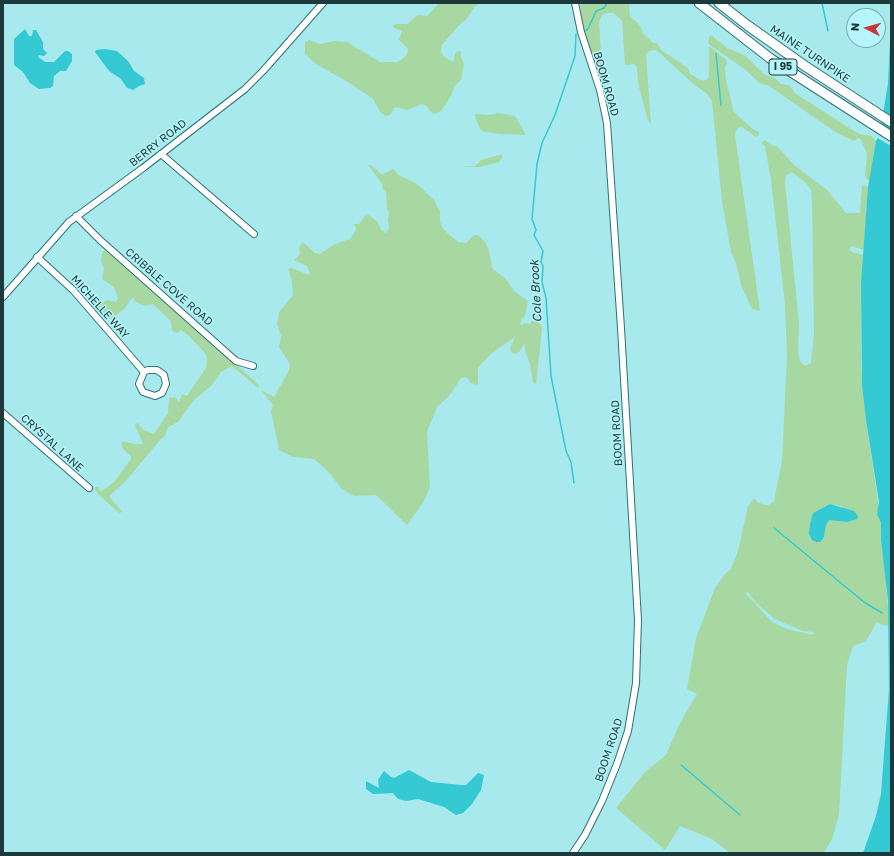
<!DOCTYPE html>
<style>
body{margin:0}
#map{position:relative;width:894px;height:856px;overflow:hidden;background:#a7e9ed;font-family:"Golos Text",sans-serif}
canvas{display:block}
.frame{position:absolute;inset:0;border:4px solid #1e393b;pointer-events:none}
.north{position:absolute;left:846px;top:8px;width:40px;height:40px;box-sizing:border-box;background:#b4f6fb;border:1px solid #78aaae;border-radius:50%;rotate:276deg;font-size:11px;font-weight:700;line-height:16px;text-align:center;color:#1e393b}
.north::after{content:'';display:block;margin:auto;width:14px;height:18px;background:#c73741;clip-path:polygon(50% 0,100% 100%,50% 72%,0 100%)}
</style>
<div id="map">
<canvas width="894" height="856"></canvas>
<div class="frame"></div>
<div class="north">N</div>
</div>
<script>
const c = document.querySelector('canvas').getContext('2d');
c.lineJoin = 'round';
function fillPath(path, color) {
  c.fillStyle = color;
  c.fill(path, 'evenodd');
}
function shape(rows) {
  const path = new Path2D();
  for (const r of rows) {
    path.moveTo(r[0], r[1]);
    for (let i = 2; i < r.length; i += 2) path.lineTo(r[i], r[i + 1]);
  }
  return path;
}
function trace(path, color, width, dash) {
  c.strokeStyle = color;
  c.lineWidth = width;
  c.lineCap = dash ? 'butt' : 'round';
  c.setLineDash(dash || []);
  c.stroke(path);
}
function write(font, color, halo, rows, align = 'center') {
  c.font = font + ' "Golos Text",sans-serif';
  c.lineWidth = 3;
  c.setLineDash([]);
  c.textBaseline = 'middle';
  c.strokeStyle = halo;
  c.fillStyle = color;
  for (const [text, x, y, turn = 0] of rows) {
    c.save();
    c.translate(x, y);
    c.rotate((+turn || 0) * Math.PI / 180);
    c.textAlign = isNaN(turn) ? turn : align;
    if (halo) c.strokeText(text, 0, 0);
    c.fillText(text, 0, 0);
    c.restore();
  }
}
fillPath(shape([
 [439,3,479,3,475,6,466,20,460,24,442,45,441,51,443,56,453,62,456,52,461,51,461,57,464,64,461,80,454,87,451,96,441,111,434,114,430,111,427,106,422,104,407,110,395,107,390,115,386,116,381,113,373,99,348,82,316,64,305,54,305,42,309,40,320,44,335,41,347,42,380,62,398,62,407,55,408,49,399,40,402,31,394,28,393,26,396,24,407,24,418,15,427,16],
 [581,3,629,3,630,16,641,27,643,33,653,43,657,43,661,50,688,68,690,74,703,81,708,79,709,75,709,46,725,59,727,63,725,67,726,80,734,112,754,130,759,132,759,135,756,137,742,127,737,128,735,135,760,311,752,309,741,285,736,263,731,252,722,201,712,101,707,94,690,81,661,54,655,50,649,51,646,55,651,124,648,121,638,83,637,67,634,64,625,65,622,21,614,13,608,13,602,15,599,22,603,85,585,36,580,14],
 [711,35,727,48,746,56,765,75,775,78,781,84,789,85,796,94,859,134,871,136,876,141,870,180,867,180,865,175,867,154,861,139,858,138,854,141,837,133,769,86,759,83,746,70,710,45,708,43,709,37],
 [498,113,515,116,526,135,500,134,485,132,481,130,476,120,475,114,489,115],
 [765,140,773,146,777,146,794,165,827,190,846,213,860,213,862,185,868,187,864,250,851,246,849,249,852,252,864,255,861,283,861,367,866,420,881,523,881,540,886,577,889,626,882,625,877,622,866,641,853,646,847,665,839,815,832,839,824,853,730,853,712,839,680,826,665,850,616,808,645,772,666,755,680,723,697,694,687,689,696,638,715,588,724,575,731,569,738,551,748,506,754,498,759,503,766,505,769,505,774,501,782,460,787,357,785,304,771,180,765,146,761,143],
 [792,172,806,183,811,190,812,199,814,333,811,363,805,366,800,361,798,353,799,324,785,182,786,176],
 [830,504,842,506,847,522,829,520,826,525,813,514],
 [747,591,756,603,775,619,803,631,813,632,814,635,787,629,772,622,746,594],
 [502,154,502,157,499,162,480,167,463,167,475,166,481,160],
 [368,165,371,165,382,175,393,169,399,175,417,184,434,200,440,211,440,222,443,229,458,242,466,243,474,235,478,235,485,242,489,250,492,268,506,279,514,291,528,301,525,316,522,318,520,325,527,323,530,324,533,320,533,312,538,312,540,316,539,323,542,328,536,384,533,383,530,364,525,351,525,343,519,352,516,354,511,352,510,348,515,337,492,353,483,362,478,368,478,385,471,383,466,377,461,378,449,396,437,407,427,432,430,487,423,503,407,525,376,495,354,496,349,493,341,488,328,471,314,459,293,457,279,450,271,411,273,405,261,390,274,397,289,370,290,364,279,347,281,336,277,324,279,312,293,295,292,281,288,269,292,268,309,275,310,273,307,266,294,260,300,254,299,247,303,242,315,253,320,254,335,244,350,239,356,230,354,224,359,224,365,216,369,215,378,222,381,230,386,233,389,228,388,220,389,213,387,209,386,192,383,189,382,183],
 [104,249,106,249,259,385,258,388,232,366,221,372,212,385,193,401,178,422,168,427,165,436,161,439,124,483,109,496,122,512,119,513,99,495,95,490,95,487,98,487,101,492,114,482,131,459,131,456,123,449,121,444,123,441,134,444,143,444,135,425,138,423,143,430,154,434,168,413,169,398,175,397,179,402,182,394,187,396,206,368,207,358,205,353,188,335,181,330,177,333,172,331,171,321,153,304,145,306,134,301,134,298,131,299,124,309,111,319,100,312,96,307,99,304,107,300,116,302,118,298,114,287,102,279,104,268,101,261,102,254]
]), '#a7d8a1');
fillPath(shape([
 [891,20,891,853,863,853,876,816,881,794,889,689,888,600,881,540,881,523,877,514,879,502,866,420,862,385,861,283,868,187,876,141,880,133,888,83],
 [25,29,29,36,32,36,33,30,36,30,43,42,43,49,47,53,44,56,39,55,38,57,45,62,54,62,65,51,68,51,72,54,72,61,66,71,60,71,54,76,53,86,50,88,39,89,30,83,23,72,14,65,14,39],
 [105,49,117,51,128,61,134,71,144,78,145,84,139,86,133,90,127,88,121,79,109,71,95,52,96,50],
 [830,504,854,511,858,516,857,519,847,522,829,520,826,525,824,537,820,542,816,542,812,540,809,534,810,524,813,513],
 [409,770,431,782,461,785,466,785,478,773,484,775,481,790,472,804,463,813,456,815,444,807,418,799,406,801,398,799,393,793,373,794,366,789,366,781,379,788,378,780,384,771,391,777,394,778]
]), '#35c9d3');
fillPath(shape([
 [891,131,891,146,876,137,878,132]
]), '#a7e9ed');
trace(shape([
 [822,3,828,31],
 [585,31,588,29,596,11,604,8,607,3],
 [716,53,721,105],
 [574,483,571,462,566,451,551,376,546,298,542,282,543,266,541,262,543,251,534,235,536,230,532,219,537,164,542,143,555,115,575,56,576,34],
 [774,528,864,602,882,613],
 [681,765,740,815]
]), '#35c9d3', 1.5);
const minor = shape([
 [161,154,254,234],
 [76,216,100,240,236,361,253,366],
 [37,257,73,290,144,372,139,384,143,392,155,396,162,393,166,384,164,375,157,370,148,370,144,372],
 [3,297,69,222,143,168,245,89,263,71,323,3],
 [3,413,89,488],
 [573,853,585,835,602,801,617,764,628,731,636,683,638,620,621,328,607,123,600,90,581,32,575,3]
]);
const highway = shape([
 [699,3,771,59,891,136],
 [719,3,747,25,805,66,891,122]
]);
trace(minor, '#317176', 8);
trace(highway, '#317176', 11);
trace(minor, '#fff', 6);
trace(highway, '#fff', 9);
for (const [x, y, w] of [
 [783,67,28]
]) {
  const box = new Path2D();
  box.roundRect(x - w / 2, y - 8, w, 16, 3);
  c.fillStyle = '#b4f6fb';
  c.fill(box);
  trace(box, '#1e393b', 1);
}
write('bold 10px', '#1e393b', null, [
 ["I 95",783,67]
]);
write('11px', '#1e393b', '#b4f6fb', [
 ["MAINE TURNPIKE",810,54,34],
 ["BOOM ROAD",606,84,74],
 ["BERRY ROAD",158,143,-38],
 ["CRIBBLE COVE ROAD",169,287,41],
 ["MICHELLE WAY",100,307,48],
 ["BOOM ROAD",617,433,-93],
 ["CRYSTAL LANE",52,443,42],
 ["BOOM ROAD",609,750,-72]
]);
write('italic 12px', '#21393b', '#b4f6fb', [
 ["Cole Brook",536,291,-93]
]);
</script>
